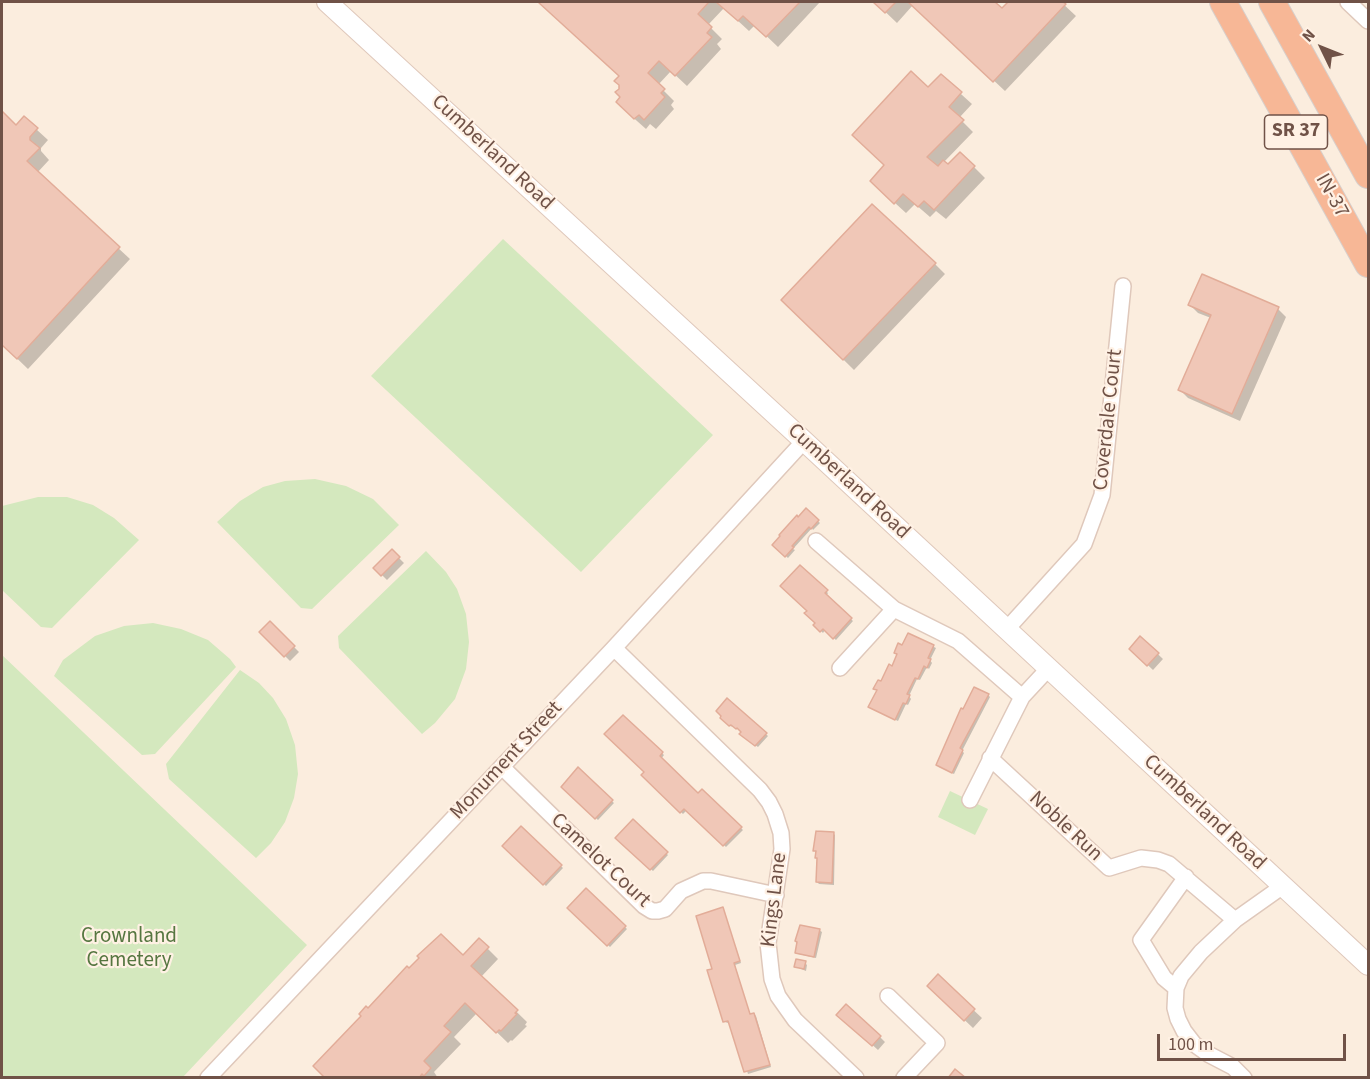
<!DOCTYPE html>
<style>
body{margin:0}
#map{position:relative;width:1370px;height:1079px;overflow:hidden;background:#fbedde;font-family:"Source Sans 3",sans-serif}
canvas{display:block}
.frame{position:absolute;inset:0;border:3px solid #705247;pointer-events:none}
.north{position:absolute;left:1292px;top:18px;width:60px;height:60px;-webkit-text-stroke:4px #fff1e4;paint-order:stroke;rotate:313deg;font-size:16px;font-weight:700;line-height:24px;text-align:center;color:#705247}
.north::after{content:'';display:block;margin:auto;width:21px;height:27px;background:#705247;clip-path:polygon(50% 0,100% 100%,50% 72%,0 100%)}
.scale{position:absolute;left:1157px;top:1034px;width:189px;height:27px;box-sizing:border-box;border:3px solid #705247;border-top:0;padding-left:8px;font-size:18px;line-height:21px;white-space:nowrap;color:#705247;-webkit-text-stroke:4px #fff1e4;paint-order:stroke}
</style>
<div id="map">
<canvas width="1370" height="1079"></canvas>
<div class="frame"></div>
<div class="north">N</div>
<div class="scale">100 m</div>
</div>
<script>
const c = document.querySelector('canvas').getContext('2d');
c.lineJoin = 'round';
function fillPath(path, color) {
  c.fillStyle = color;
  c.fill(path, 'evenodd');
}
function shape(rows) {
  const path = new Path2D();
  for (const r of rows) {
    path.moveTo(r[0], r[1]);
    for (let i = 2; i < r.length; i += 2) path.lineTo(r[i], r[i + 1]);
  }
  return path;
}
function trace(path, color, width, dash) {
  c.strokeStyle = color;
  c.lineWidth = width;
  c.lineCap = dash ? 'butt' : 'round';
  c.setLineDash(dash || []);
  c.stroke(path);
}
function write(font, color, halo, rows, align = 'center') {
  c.font = font + ' "Source Sans 3",sans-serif';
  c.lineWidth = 4.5;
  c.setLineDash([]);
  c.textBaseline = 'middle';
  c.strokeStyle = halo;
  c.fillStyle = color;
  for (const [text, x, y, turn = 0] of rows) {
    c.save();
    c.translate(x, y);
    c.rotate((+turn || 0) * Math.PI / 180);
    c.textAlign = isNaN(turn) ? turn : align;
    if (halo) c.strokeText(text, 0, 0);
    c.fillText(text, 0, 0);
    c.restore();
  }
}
fillPath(shape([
 [503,239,713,435,581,572,371,376],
 [315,479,346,486,373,499,399,525,312,609,301,608,217,522,240,501,263,487,285,481],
 [38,497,67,497,93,505,114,518,139,540,52,628,41,627,2,590,2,506],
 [426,551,446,572,457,589,466,614,469,642,466,669,455,699,435,723,422,734,339,648,338,636],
 [153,623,181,629,208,640,230,659,236,667,155,754,142,755,54,676,63,660,95,636,124,626],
 [2,655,307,945,183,1077,2,1077],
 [240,670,259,683,273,698,286,719,295,745,298,774,294,798,285,822,271,843,256,858,169,779,166,764],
 [950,791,988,809,975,835,938,817]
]), '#d4e8be');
fillPath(shape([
 [539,2,820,2,778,47,755,25,749,31,724,8,708,25,722,39,717,44,721,49,687,86,671,71,658,85,674,101,671,105,674,109,656,129,650,124,646,129,628,113,622,97,620,76],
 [875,2,993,2,1002,10,1010,2,1061,2,1076,16,1005,91,913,5,897,23],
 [941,76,972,104,959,118,973,132,944,162,949,166,974,167,985,178,946,219,936,211,930,217,915,204,906,213,883,192,886,165,928,89],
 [2,114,16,127,24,118,48,140,41,148,41,151,49,160,37,173,130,259,28,369,2,344],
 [935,264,945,274,854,370,783,300],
 [1190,305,1278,309,1286,317,1240,421,1188,398,1180,390,1211,318,1198,313],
 [806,510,820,523,813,530,812,528,793,549,795,550,788,558,774,545],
 [392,551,404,563,387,580,375,568],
 [800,567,828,593,826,596,853,621,836,640,825,630,823,633,815,625,817,623,809,611],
 [270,623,299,652,290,661,261,632],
 [909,635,936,648,930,660,932,663,929,669,927,667,920,680,917,679,909,696,911,699,908,705,906,704,898,721,872,709,882,683,893,668],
 [1141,638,1163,659,1153,670,1131,649],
 [988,695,990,697,962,751,964,753,954,774,939,767,937,765,948,743,946,742,961,710,963,711],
 [727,700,768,736,758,747,743,736,740,729,739,730,734,725,732,727,718,711],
 [623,717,664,755,661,759,698,795,702,791,743,830,726,847,687,810,683,814,643,775,646,772],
 [578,770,614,803,598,820,563,786],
 [633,821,668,855,653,871,617,838],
 [521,828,563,868,546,886,504,846],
 [833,833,835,835,834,885,819,884,817,882,817,852,815,850],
 [586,890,627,929,610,947,569,908],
 [723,909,741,963,735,965,750,1015,754,1014,756,1016,771,1067,748,1074,730,1022,727,1023,725,1021,714,970],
 [819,930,822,932,816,958,798,954,796,952],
 [479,940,498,959,481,977,527,1022,525,1025,527,1026,512,1041,511,1040,508,1043,477,1013,454,1037,461,1044,434,1072,438,1078,326,1078,368,1010,410,970,463,957],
 [805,963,807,965,806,971,796,967],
 [938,977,982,1018,973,1028,937,994],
 [844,1019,880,1037,885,1042,878,1050]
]), '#0003');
const building = shape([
 [538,2,709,2,698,14,712,27,707,33,712,37,675,76,659,61,648,73,665,89,661,93,665,97,644,120,639,115,634,119,616,102,620,97,615,92,619,89,619,85,614,81,619,76,538,2],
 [716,2,800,2,766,37,743,16,738,21,716,2],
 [873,2,896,2,885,13,873,2],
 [908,2,995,2,1002,8,1008,2,1063,2,1066,4,993,82,908,2],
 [911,71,928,87,941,74,962,92,949,107,964,120,927,157,938,166,943,160,948,164,960,152,975,166,934,210,924,201,918,207,903,194,894,204,870,181,884,165,852,135,911,71],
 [2,111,16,125,24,116,38,128,30,137,30,140,40,148,27,161,120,247,17,359,2,345,2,111],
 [872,204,936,263,843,360,781,300,872,204],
 [1202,274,1279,307,1232,414,1178,390,1211,315,1188,305,1202,274],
 [806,508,819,520,811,529,809,527,792,546,794,547,785,557,772,545,780,536,779,535,797,515,798,517,806,508],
 [392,549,400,557,381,576,373,568,392,549],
 [800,565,828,590,825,593,852,618,833,639,823,629,820,632,813,625,815,623,804,613,807,611,780,586,800,565],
 [270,621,295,646,284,657,259,632,270,621],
 [908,633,934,645,928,658,931,659,927,668,924,666,918,679,915,678,907,694,910,695,906,704,903,703,895,720,868,707,877,690,873,689,878,680,881,681,889,664,892,666,897,654,894,653,898,643,902,645,908,633],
 [1140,636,1159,653,1147,666,1129,649,1140,636],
 [974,687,989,694,960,748,963,750,952,773,936,765,961,708,963,709,974,687],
 [727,698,767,733,755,746,739,734,741,732,737,728,736,729,731,725,729,726,720,718,721,716,716,711,727,698],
 [623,715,663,752,660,756,698,793,702,789,742,827,723,846,684,809,680,813,641,775,644,772,604,734,623,715],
 [578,767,613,800,595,819,561,787,578,767],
 [633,819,668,852,650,870,615,838,633,819],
 [521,826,562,865,543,885,502,846,521,826],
 [816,831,834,832,832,883,816,882,817,858,815,858,816,851,813,851,816,831],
 [586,888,626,926,607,946,567,908,586,888],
 [723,907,740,961,734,963,750,1014,754,1013,770,1065,744,1072,728,1021,723,1022,707,970,712,969,696,916,723,907],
 [800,925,820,929,814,957,795,953,797,942,795,941,800,925],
 [441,934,463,955,479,938,489,947,471,966,518,1010,515,1013,517,1014,501,1031,499,1030,496,1033,465,1003,444,1026,451,1032,424,1061,431,1068,424,1076,422,1074,419,1078,325,1078,313,1066,361,1016,359,1014,366,1006,368,1008,407,966,409,968,419,958,417,956,441,934],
 [796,959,806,961,804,969,794,967,796,959],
 [938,974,975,1009,964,1021,927,986,938,974],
 [846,1004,881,1036,872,1046,836,1015,846,1004],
 [955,1069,966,1078,948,1078,955,1069]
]);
fillPath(building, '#f0c7b7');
trace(building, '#e2ac98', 1.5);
const minor = shape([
 [1348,2,1368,21],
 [816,541,894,609,958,641,1022,697],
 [1006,630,1084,544,1102,495,1123,286],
 [614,648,760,790,769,802,775,814,781,833,782,849,768,943,772,979,778,996,795,1020,856,1078],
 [840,668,894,609],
 [990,758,1109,868,1141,858,1158,860,1169,864,1235,920],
 [502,767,644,906,652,911,658,911,665,909,681,891,703,881,711,881,776,895],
 [970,800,1022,697,1048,669],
 [1176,988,1164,978,1141,940,1186,877],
 [888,996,937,1043,904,1078],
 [208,1078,614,648,804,441],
 [1244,1078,1233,1067,1208,1054,1194,1044,1184,1031,1178,1019,1175,1008,1176,988,1181,976,1201,952,1235,920,1283,886]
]);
const tertiary = shape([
 [327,2,804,441,1368,965]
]);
const trunk = shape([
 [1223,2,1368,264],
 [1272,2,1368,175]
]);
trace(minor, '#dfc8bb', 18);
trace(tertiary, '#dfc8bb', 22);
trace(trunk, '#d7cfcb', 28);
trace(minor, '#fff', 15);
trace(tertiary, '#fff', 20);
trace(trunk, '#f7b796', 26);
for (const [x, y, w] of [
 [1296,132,63]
]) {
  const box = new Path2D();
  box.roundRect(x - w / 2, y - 17, w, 34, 4.5);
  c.fillStyle = '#fff1e4';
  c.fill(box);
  trace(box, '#705247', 1.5);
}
write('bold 20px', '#705247', null, [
 ["SR 37",1296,132]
]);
write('21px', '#705247', '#fff1e4', [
 ["Cumberland Road",492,153,43],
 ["IN-37",1331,196,61],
 ["Coverdale Court",1109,420,-84],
 ["Cumberland Road",848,482,43],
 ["Monument Street",507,761,-47],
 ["Cumberland Road",1204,813,43],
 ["Noble Run",1065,827,43],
 ["Camelot Court",600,861,43],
 ["Kings Lane",775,900,-83]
]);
write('21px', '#567640', '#fff1e4', [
 ["Crownland",129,937],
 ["Cemetery",129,961]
]);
</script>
